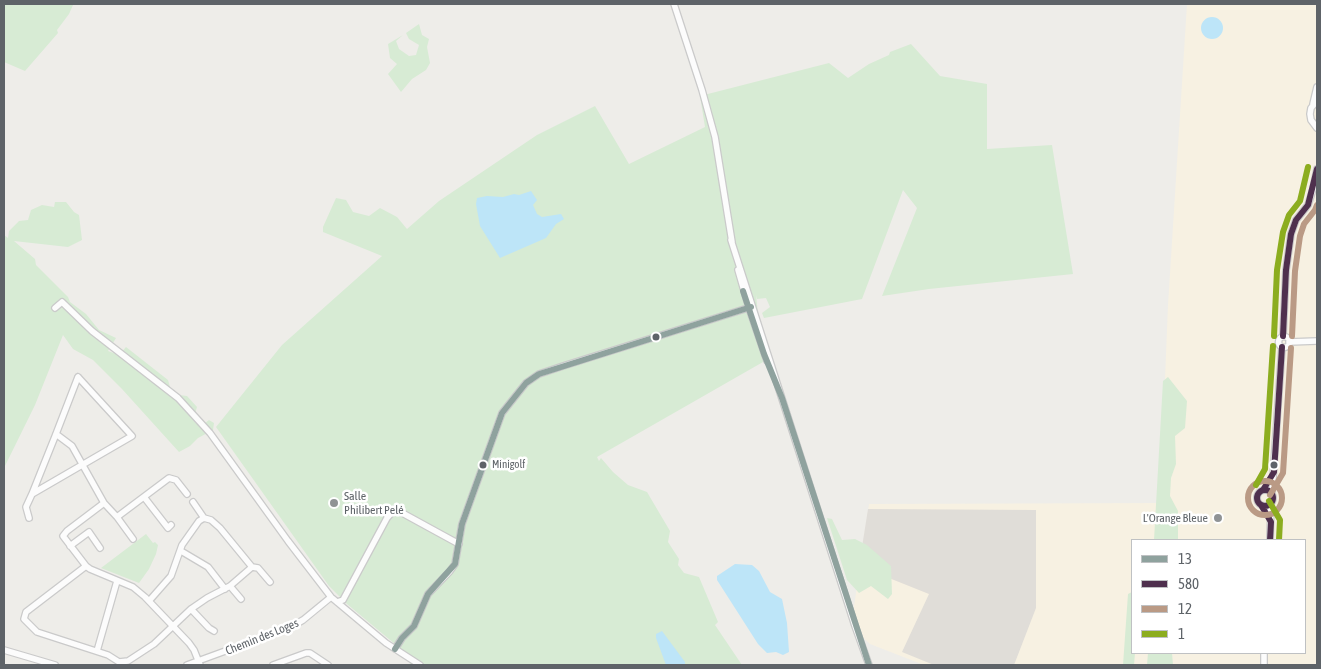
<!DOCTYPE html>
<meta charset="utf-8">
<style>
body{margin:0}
#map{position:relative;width:1321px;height:669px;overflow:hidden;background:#eeede9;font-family:"Asap Condensed",sans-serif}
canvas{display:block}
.frame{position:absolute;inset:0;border:5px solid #5e6368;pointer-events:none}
.legend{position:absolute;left:1131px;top:539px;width:175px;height:115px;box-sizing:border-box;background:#fff;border:1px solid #bfc1c3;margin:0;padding:6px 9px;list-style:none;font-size:15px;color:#5e6368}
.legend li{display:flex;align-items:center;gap:10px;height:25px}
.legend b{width:25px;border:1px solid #bfc1c3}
</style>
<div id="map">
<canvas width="1321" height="669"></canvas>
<div class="frame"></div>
<ul class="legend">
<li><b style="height:6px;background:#8fa29e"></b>13</li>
<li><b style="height:6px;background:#4f304e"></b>580</li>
<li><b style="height:6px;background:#ba9a85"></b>12</li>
<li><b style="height:6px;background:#8cad1f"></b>1</li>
</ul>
</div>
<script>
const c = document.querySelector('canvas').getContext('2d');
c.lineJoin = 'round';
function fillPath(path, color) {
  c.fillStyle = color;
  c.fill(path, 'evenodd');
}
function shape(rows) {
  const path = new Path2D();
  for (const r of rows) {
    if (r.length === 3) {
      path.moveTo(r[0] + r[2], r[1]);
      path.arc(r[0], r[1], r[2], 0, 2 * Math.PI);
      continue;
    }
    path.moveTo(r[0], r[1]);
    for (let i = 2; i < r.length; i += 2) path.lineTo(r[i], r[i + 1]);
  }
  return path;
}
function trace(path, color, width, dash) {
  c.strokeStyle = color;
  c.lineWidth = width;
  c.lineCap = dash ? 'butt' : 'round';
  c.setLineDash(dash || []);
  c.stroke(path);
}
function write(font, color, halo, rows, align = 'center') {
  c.font = font + ' "Asap Condensed",sans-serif';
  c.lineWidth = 5;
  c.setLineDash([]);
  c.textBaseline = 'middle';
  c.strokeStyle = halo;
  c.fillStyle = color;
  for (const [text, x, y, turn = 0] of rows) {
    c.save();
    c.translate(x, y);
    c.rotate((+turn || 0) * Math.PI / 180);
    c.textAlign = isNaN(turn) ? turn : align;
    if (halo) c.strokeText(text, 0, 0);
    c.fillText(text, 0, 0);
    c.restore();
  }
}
fillPath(shape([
 [1187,4,1317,4,1317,665,924,665,870,644,851,627,869,504,1160,503,1168,305],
 [1132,540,1305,540,1305,653,1132,653]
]), '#f7f1e2');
fillPath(shape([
 [868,509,1036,510,1036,608,1014,665,934,665,902,652,929,594,859,566]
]), '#e0ddd8');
fillPath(shape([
 [4,4,72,4,73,5,69,14,57,30,58,33,25,71,4,62],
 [419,24,422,35,429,39,427,47,430,63,426,70,412,79,401,92,388,74,397,64,390,58,388,44,403,35,396,41,399,49,409,56,416,55,419,45,409,39,406,33],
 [911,44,940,76,987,84,987,149,1052,145,1073,274,929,289,882,296,917,208,903,190,862,299,764,318,762,313,770,307,766,298,757,299,756,295,763,362,597,457,599,461,601,458,613,472,628,485,647,492,670,531,668,542,679,559,678,565,684,573,699,577,718,622,715,625,742,665,408,665,414,660,347,604,329,586,216,427,282,345,382,256,323,232,323,227,336,198,346,200,353,212,369,216,380,208,397,217,407,229,439,201,537,135,595,106,629,164,705,127,700,96,829,63,848,78,869,64,889,55,890,52],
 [55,202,66,202,74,212,79,215,82,240,68,247,14,241,35,259,36,265,68,297,70,302,86,314,99,330,116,338,108,351,119,355,126,347,168,380,170,387,179,395,187,396,197,407,193,420,200,427,209,420,214,423,213,430,198,438,190,446,179,452,122,389,93,360,73,349,63,335,35,405,4,468,4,235,8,238,9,231,19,221,28,220,31,210,42,205,54,207],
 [1168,377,1187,401,1185,428,1175,436,1176,464,1171,478,1170,496,1178,511,1178,540,1154,540,1163,381],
 [827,518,832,519,842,540,855,539,867,545,891,566,892,594,888,599,871,586,859,593,847,580],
 [146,534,153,543,155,542,158,545,156,554,149,569,139,583,101,568],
 [1132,592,1132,653,1135,653,1134,665,1123,665,1128,594],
 [1148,653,1172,653,1173,665,1147,665]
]), '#d7ebd4');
fillPath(shape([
 [1212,28,11],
 [531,191,537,200,533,205,537,214,542,217,561,214,564,219,556,224,546,238,500,258,480,226,476,204,477,198,487,196,503,197,514,194,519,195],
 [735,564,752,565,759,571,770,592,782,599,787,623,789,652,783,655,776,652,767,653,758,644,717,580,717,576],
 [662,631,685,662,685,665,666,665,656,638,656,634]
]), '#bde5f8');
const minor = shape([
 [674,4,702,90,715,137,732,242],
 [1317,101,1311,108,1310,114,1311,120,1317,128],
 [1313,104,1317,87],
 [731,240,855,626,869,665],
 [738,270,749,308,767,361],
 [55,308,62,302,92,331,178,398,210,433,288,541,331,597,386,643,420,665],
 [1283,336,1286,270,1291,234,1296,220,1308,205,1313,189,1317,169],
 [1284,342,5.5],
 [1289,342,1317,341],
 [78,377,132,436,32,494,56,434,78,377],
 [56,434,72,446,104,503],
 [1265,498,8],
 [1272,492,1282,347],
 [187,494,176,480,169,478,117,517,104,503,67,531,63,536,86,566,90,569,133,587,145,597,189,643,194,650,200,665],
 [144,497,168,528,171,525],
 [193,502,204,518],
 [117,517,133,539],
 [29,518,26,507,32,494],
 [1270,540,1271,504],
 [70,546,89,532,100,548],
 [181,551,208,567,225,589],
 [86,566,26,612,24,619,37,632,108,655,119,662,128,661,154,644,191,609,207,598,230,586,252,567,220,528,211,520,204,518,199,521,182,545,171,576,149,601],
 [252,567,258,568,270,582],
 [230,586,241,599],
 [337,602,343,600,387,518,395,509,459,544],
 [191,609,209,628,214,631],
 [395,649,402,638,414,626,428,594,450,571,455,564,462,524,502,413,526,383,539,374,563,366,751,307],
 [4,650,55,665],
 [97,651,117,581],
 [187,665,291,627,303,620,331,597],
 [273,665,306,653,310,653,328,665],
 [1264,665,1264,653]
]);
trace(minor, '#cacaca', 8);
trace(minor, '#fcfcfc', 5.5);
trace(shape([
 [743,291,764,354,782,398,869,665],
 [395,649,402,638,414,626,428,594,455,564,462,524,502,413,526,383,539,374,751,307]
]), '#8fa29e', 6);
trace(shape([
 [1283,336,1286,270,1291,234,1296,220,1308,205,1317,169],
 [1265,498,8],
 [1263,490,1274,472,1282,347],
 [1261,505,1271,522,1270,540]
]), '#4f304e', 6);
trace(shape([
 [1292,336,1295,271,1300,236,1304,224,1315,210,1317,205],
 [1265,498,17],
 [1270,495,1283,473,1291,348]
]), '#ba9a85', 6);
trace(shape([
 [1274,336,1277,270,1283,232,1289,215,1300,201,1308,167],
 [1256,485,1265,469,1273,346],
 [1269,501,1280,520,1279,540]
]), '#8cad1f', 6);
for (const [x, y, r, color] of [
 [656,337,4.5,"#5e6368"],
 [483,465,4.5,"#5e6368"],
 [1274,465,4.5,"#5e6368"],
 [334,503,5,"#909395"],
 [1218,518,5,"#909395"]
]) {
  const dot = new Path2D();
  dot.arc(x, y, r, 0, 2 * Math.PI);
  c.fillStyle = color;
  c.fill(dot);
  trace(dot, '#fff', 2);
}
write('11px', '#5e6368', '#fff', [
 ["Minigolf",492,465]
], 'left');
write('12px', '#5e6368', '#fff', [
 ["Salle",344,496],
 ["Philibert Pelé",344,510],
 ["L'Orange Bleue",1208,518,"right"]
], 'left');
write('12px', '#5e6368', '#fff', [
 ["Chemin des Loges",262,637,-22]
]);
</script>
